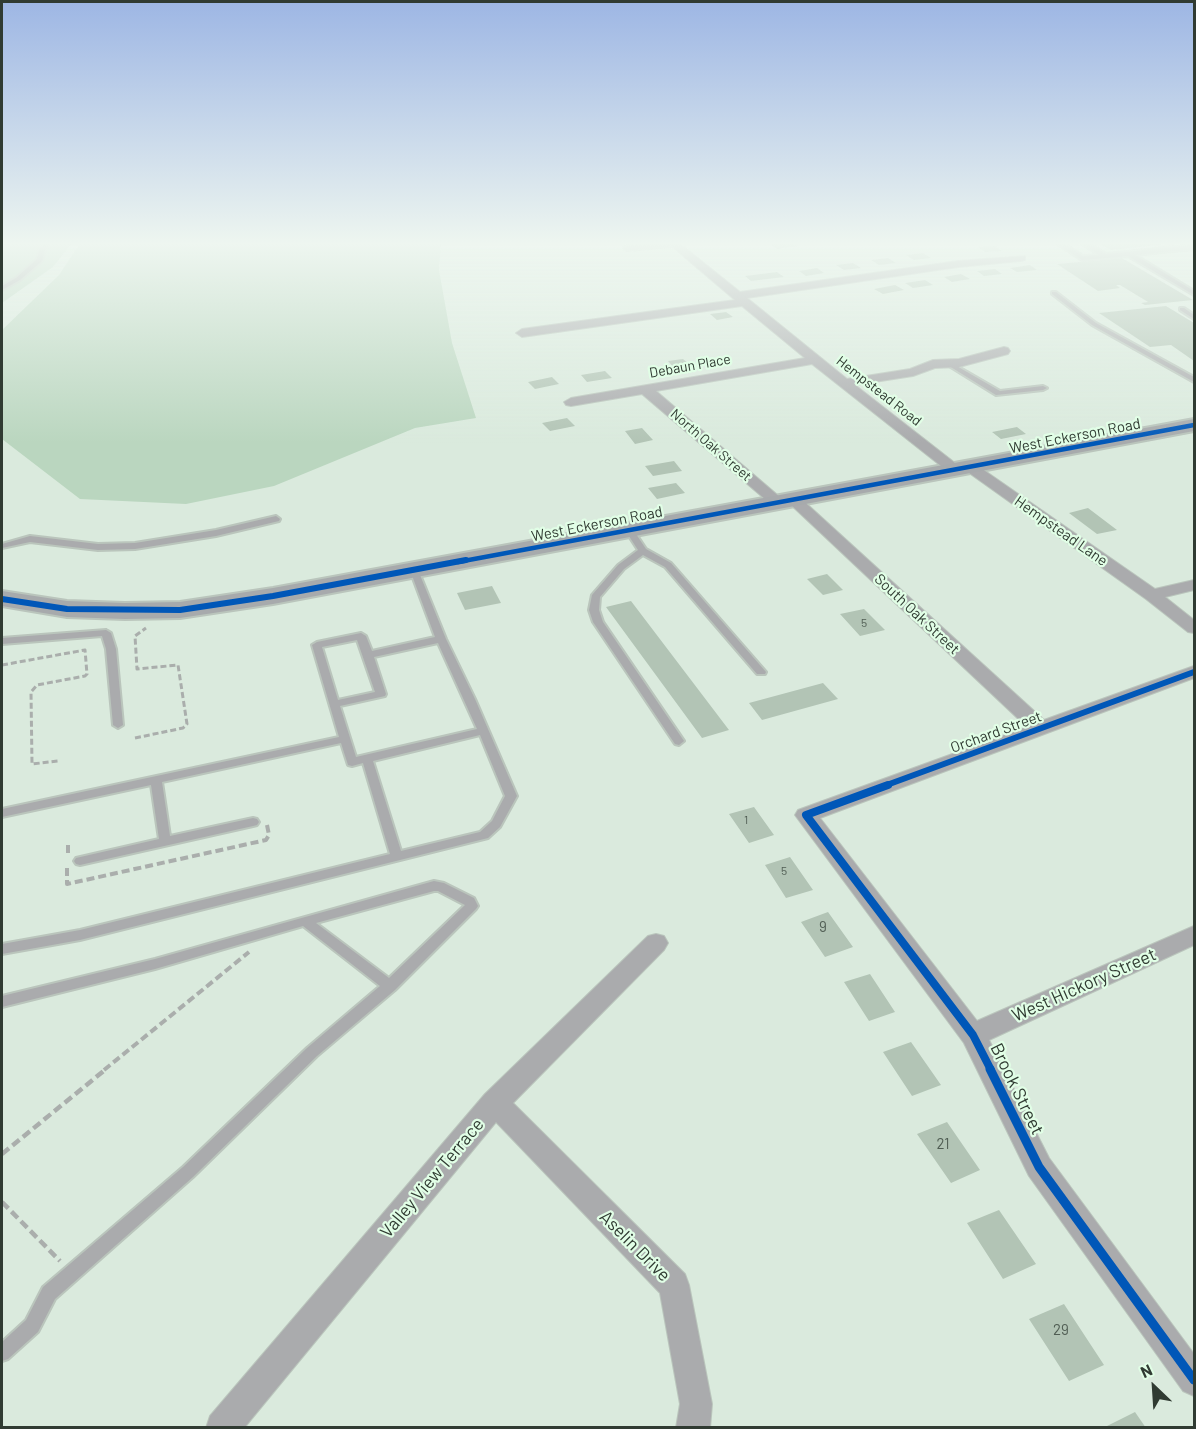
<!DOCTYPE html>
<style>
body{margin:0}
#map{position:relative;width:1196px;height:1429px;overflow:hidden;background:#daeadd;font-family:Barlow,sans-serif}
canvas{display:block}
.frame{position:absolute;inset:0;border:3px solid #303b32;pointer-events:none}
.north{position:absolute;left:1124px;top:1357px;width:60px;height:60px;-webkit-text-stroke:4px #e1fee6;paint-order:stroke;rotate:335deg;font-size:16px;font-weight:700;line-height:24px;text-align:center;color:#303b32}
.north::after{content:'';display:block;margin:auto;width:21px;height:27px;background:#303b32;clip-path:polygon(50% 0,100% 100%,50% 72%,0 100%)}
</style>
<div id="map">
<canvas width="1196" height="1429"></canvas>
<div class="frame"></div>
<div class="north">N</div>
</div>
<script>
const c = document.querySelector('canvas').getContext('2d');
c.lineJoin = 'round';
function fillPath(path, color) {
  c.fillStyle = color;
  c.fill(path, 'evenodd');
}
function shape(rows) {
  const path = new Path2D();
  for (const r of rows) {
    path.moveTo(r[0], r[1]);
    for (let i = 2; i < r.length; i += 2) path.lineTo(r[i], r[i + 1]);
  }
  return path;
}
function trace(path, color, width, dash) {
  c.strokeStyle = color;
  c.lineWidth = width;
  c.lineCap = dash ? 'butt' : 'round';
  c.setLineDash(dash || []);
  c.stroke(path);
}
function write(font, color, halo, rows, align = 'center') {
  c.font = font + ' Barlow,sans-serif';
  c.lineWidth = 4.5;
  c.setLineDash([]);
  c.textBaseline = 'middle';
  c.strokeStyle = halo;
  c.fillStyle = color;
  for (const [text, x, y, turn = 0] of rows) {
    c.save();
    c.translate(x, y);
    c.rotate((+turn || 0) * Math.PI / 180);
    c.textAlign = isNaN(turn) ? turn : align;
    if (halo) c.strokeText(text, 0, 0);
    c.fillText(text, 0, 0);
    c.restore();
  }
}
fillPath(shape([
 [2,243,72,243,53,267,2,303],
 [80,243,441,243,439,270,452,343,476,418,415,428,274,486,186,504,80,499,2,439,2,330,59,275]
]), '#bad6bf');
fillPath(shape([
 [781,243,792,243,797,246,777,249,770,244],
 [1098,243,1166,243,1166,244,1111,250],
 [995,246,1002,251,985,252,978,247],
 [923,253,931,258,914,260,906,255],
 [888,258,896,263,879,265,871,260],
 [1122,258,1193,300,1145,305,1141,303,1148,302,1120,285,1116,285,1120,288,1098,291,1057,264],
 [853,263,861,268,844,270,836,265],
 [1030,265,1037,270,1017,272,1010,268],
 [817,268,824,273,806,276,799,271],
 [995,269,1002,274,984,276,977,271],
 [777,272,784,277,751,281,745,276],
 [961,274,970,279,952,282,944,277],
 [925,280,933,285,913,288,905,283],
 [895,285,904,290,883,294,874,289],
 [1166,306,1194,323,1194,361,1171,345,1150,347,1099,313],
 [726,312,733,317,717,320,710,314],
 [683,359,690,365,674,368,668,361],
 [605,371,612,378,587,382,581,375],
 [552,377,559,384,535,389,528,382],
 [567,418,575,426,550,431,542,423],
 [1017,427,1026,434,1001,439,992,432],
 [642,428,653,440,635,444,625,431],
 [674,461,682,471,653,476,645,466],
 [676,483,685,493,657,499,648,488],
 [1088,508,1117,530,1097,534,1069,513],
 [827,574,843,590,823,595,807,579],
 [492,586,501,603,465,610,457,593],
 [631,601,729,730,702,738,606,607],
 [864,609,885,630,860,636,840,614],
 [823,683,838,699,762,720,749,703],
 [754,807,774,835,749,843,729,814],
 [790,857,813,890,786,898,765,865],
 [828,912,853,947,825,957,801,922],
 [870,974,895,1012,869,1021,844,982],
 [911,1042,941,1085,912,1096,883,1052],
 [947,1122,980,1170,951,1183,917,1134],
 [999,1210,1036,1264,1003,1279,967,1223],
 [1064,1304,1104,1365,1069,1381,1029,1319],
 [1135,1412,1146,1428,1103,1428]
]), '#b2c4b5');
const lane = shape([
 [44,243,50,243,45,250,42,261,20,280,2,290,2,286,16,278,37,259,39,250,44,243],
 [667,243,677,244,674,246,627,250,624,248,627,246,667,243],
 [1056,243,1063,243,1083,256,1099,255,1081,243,1088,243,1106,254,1194,245,1194,249,1135,255,1194,291,1194,295,1128,256,1082,260,1056,243],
 [1052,292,1056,292,1096,323,1194,377,1194,382,1092,325,1052,294,1052,292],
 [1180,308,1184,308,1194,315,1194,319,1180,310,1180,308],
 [948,361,1000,391,1043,386,1047,388,1043,390,996,395,946,364,945,363,948,361],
 [276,516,280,519,279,521,216,536,135,549,98,550,30,542,2,548,2,544,30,536,98,544,135,543,216,530,276,516],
 [629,527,632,528,646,549,671,563,766,672,765,674,757,674,665,567,643,555,624,569,600,597,599,610,603,622,684,741,679,745,675,744,593,622,589,610,592,595,618,565,638,550,625,530,629,527],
 [414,567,418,570,446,639,475,699,517,796,500,827,488,838,80,940,2,954,2,944,80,930,390,854,363,763,352,766,348,765,341,743,162,782,170,836,253,818,257,819,259,822,257,825,253,826,80,865,76,864,74,861,76,858,159,839,151,785,2,817,2,809,339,737,312,645,317,642,361,633,366,636,372,651,435,637,410,570,414,567],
 [357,640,375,692,338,700,322,647,357,640],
 [438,643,477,729,356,757,340,706,385,696,386,694,374,657,438,643],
 [480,735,505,796,492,821,480,832,401,851,373,761,480,735],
 [106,630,111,633,116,649,123,725,118,728,113,725,106,649,102,636,2,644,2,638,106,630],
 [434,881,444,883,474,898,478,906,476,909,395,990,317,1056,193,1177,55,1299,38,1332,8,1359,2,1361,2,1342,26,1320,43,1287,183,1167,307,1048,380,986,303,926,155,969,2,1007,2,996,155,959,434,881],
 [434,891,438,891,465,905,389,978,316,923,434,891]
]);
const street = shape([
 [668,243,679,243,740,292,958,261,1025,256,1025,260,1021,261,958,267,747,298,847,379,910,369,933,360,959,359,1004,347,1008,348,1010,351,1008,354,959,367,935,368,913,376,855,385,960,467,962,470,960,473,950,473,812,364,656,391,782,499,785,502,777,507,772,505,642,394,571,406,566,405,564,402,571,398,805,358,742,306,522,337,516,333,522,329,735,300,668,243],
 [970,463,975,464,1155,589,1194,580,1194,590,1165,597,1194,620,1194,633,1188,632,1146,599,965,470,963,467,965,464,970,463],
 [793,494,798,496,1044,720,1194,666,1194,678,820,818,977,1021,1194,926,1194,945,989,1040,1049,1158,1194,1354,1194,1396,1183,1391,1029,1176,964,1043,795,815,798,810,1027,727,788,502,785,499,788,496,793,494],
 [656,934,664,936,668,943,664,950,513,1103,685,1274,689,1285,712,1404,710,1428,676,1428,680,1404,660,1293,496,1122,244,1428,206,1428,210,1416,485,1094,648,936,656,934]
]);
const secondary = shape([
 [1194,419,1194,431,273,604,180,618,125,619,67,617,2,606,2,591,67,601,125,603,180,602,273,588,1194,419]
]);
trace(lane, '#bac5bc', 4);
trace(street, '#bac5bc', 2);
trace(secondary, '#bac5bc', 4);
trace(shape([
 [2,665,85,650,87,674,85,676,37,685,31,692,32,764,58,761],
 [135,738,183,728,187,724,178,665,137,669,135,636,146,628]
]), '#aaaeac', 3, [6, 3]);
trace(shape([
 [68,845,68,855],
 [67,868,67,884,266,840,269,835,267,825],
 [104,1070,249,952]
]), '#aaaeac', 4, [8, 4]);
trace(shape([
 [2,1154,106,1069],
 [2,1202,60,1261]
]), '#aaaeac', 4.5, [9, 4.5]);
fillPath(lane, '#aaabad');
fillPath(street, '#aaabad');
fillPath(secondary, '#a7aaac');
trace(shape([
 [458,562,1194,425]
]), '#0057b8', 4.5);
trace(shape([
 [2,599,67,609,180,610,273,596,466,560],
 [884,786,1194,672]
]), '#0057b8', 6);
trace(shape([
 [888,785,806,815,973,1035,991,1070]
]), '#0057b8', 8);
trace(shape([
 [990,1069,1039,1167,1194,1380]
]), '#0057b8', 9);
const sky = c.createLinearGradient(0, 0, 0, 443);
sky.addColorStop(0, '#9db6e4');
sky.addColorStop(0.55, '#eef6f0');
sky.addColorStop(1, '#eef6f000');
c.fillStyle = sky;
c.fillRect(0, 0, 1196, 443);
write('12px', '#505d53', null, [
 ["5",864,623],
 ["1",746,820],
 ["5",784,871]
]);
write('14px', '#303b32', '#e1fee6', [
 ["Debaun Place",690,366,-10],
 ["Hempstead Road",879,391,38],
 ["North Oak Street",711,445,41]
]);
write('15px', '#303b32', '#e1fee6', [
 ["West Eckerson Road",1075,436,-11],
 ["West Eckerson Road",597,524,-11],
 ["Hempstead Lane",1061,531,35],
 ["South Oak Street",917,614,43],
 ["Orchard Street",996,732,-20]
]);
write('15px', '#505d53', null, [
 ["9",823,927],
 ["21",943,1144],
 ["29",1061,1330]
]);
write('18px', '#303b32', '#e1fee6', [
 ["West Hickory Street",1084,985,-24],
 ["Brook Street",1017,1089,64],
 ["Valley View Terrace",432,1178,-50],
 ["Aselin Drive",635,1246,45]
]);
</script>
